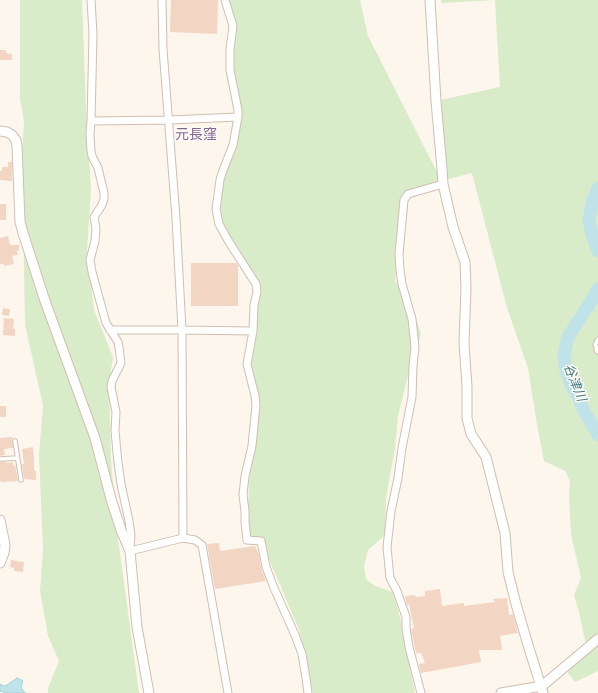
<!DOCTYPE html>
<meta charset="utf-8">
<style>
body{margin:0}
canvas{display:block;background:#fdf6ec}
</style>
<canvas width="598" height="693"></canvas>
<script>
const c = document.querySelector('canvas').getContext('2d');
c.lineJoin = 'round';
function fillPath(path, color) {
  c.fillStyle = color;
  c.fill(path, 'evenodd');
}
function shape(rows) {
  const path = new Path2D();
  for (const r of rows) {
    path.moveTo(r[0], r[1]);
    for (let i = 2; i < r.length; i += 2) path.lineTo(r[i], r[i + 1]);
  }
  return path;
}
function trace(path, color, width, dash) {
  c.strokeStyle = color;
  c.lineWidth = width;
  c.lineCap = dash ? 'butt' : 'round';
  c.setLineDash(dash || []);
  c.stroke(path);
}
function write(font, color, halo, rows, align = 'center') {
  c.font = font + ' "Titillium Web","Noto Sans JP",sans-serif';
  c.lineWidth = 3;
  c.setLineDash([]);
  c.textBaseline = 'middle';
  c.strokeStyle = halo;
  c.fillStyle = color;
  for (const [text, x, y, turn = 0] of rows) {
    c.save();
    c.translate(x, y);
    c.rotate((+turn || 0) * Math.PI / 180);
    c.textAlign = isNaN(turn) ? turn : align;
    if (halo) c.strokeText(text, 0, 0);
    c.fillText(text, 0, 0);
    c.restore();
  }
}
fillPath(shape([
 [20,0,82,0,86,109,91,189,87,250,94,310,113,357,109,383,111,460,117,531,139,693,48,693,48,688,59,661,48,636,40,591,43,550,39,454,43,405,25,325,22,156,24,122,20,98],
 [226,0,360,0,368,36,443,184,402,194,400,226,395,281,409,296,421,334,409,372,398,416,395,449,386,498,385,535,368,550,364,566,366,579,375,586,393,592,400,618,415,693,313,693,299,630,281,587,261,541,247,536,249,485,254,426,249,365,258,292,229,242,216,209,238,117,230,64,233,26],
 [441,0,598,0,598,671,575,682,568,673,568,668,586,642,584,636,579,612,574,595,581,578,571,534,569,497,570,481,565,471,544,461,537,425,528,368,507,308,473,177,471,173,443,181,436,101,500,87,495,0,442,3]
]), '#d8ecc9');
const water = shape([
 [17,678,23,681,21,687,24,692,26,693,6,693,0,691,0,684,4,686,7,685,17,678]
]);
fillPath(water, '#bfe3e8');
trace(water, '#a5d3da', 1);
trace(shape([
 [598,188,592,203,589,219,592,235,598,251],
 [598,289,589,305,586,309,568,337,564,355,565,366,571,385,581,401,580,402,584,411,598,435]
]), '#bfe3e8', 13);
fillPath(shape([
 [171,0,218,0,217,34,170,32],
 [0,50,6,50,6,53,12,54,12,60,0,60],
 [8,162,12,162,12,181,0,180,0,171,2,171,2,167,8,167],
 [0,204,6,204,6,220,0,220],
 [8,236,10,245,19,245,19,250,17,251,18,255,12,256,14,264,4,266,4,264,0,264,0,238],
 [191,263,236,263,238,266,238,306,191,306],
 [3,308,10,309,9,316,2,315],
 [4,318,14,319,13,329,15,329,15,336,3,335],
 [0,406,6,406,6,417,0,417],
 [12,437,13,448,4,449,5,455,0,456,0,438],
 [33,447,34,458,34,471,36,471,36,480,24,479,22,464,24,464,22,449],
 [0,462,6,462,6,463,13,462,13,466,15,465,18,481,3,482,0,481],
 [219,543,220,551,255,546,259,555,261,568,266,581,215,589,207,544],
 [11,560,24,562,23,572,14,571,14,568,10,567],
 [440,589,442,606,464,603,464,606,495,602,493,599,507,598,509,615,513,614,518,633,500,636,502,650,479,650,481,662,421,673,419,664,425,663,421,653,416,653,411,629,414,628,409,604,407,605,405,596,415,595,416,597,425,596,425,591]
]), '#f3d5c3');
const service = shape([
 [598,349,595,345,598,339],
 [15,441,21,480],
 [0,459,17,458]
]);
const minor = shape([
 [91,0,93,34,91,121,90,134,91,151,92,156,98,168,104,193,104,199,102,205,94,217,96,229,95,241,90,260,92,272,106,323,118,342,119,347,121,363,112,381,111,387,116,412,115,431,118,463,121,484,129,521,131,535,130,551,183,538,195,540,202,545,228,693],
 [162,0,163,49,176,218,182,330,183,538],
 [225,0,233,26,230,49,230,70,238,110,238,117,233,145,222,173,220,180,216,209,219,224,229,242,256,284,257,292,254,305,253,331,247,364,255,396,256,405,252,446,245,476,243,495,245,511,245,522,247,540,261,541,266,567,274,588,295,635,302,654,306,678,308,693],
 [91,121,169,120,238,117],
 [110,330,182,330,253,331],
 [598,349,598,350],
 [421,693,409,647,406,628,406,617,397,591,390,578,387,547,391,511,398,478,402,448,412,397,413,366,415,347,412,319,402,284,400,270,399,254,404,200,408,194,443,184]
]);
const tertiary = shape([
 [430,0,436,101,442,169,443,184,453,227,465,262,466,288,464,343,467,387,467,418,471,434,486,457,505,533,508,572,516,604,528,645,543,693],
 [0,131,7,132,12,135,16,140,17,146,20,222,23,233,45,301,95,438,111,499,121,530,130,551,137,627,149,693],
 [0,520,5,545,4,553,0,563],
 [501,693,542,686,598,639]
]);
trace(service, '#d1beb0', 5.5);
trace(minor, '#d1beb0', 9);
trace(tertiary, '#d1beb0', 11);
trace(service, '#fff', 3.5);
trace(minor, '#fff', 7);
trace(tertiary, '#fff', 9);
write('italic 13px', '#437c86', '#fffaf3', [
 ["谷津川",574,383,68]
]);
write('14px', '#846695', '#fffaf3', [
 ["元長窪",196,136]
]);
</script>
